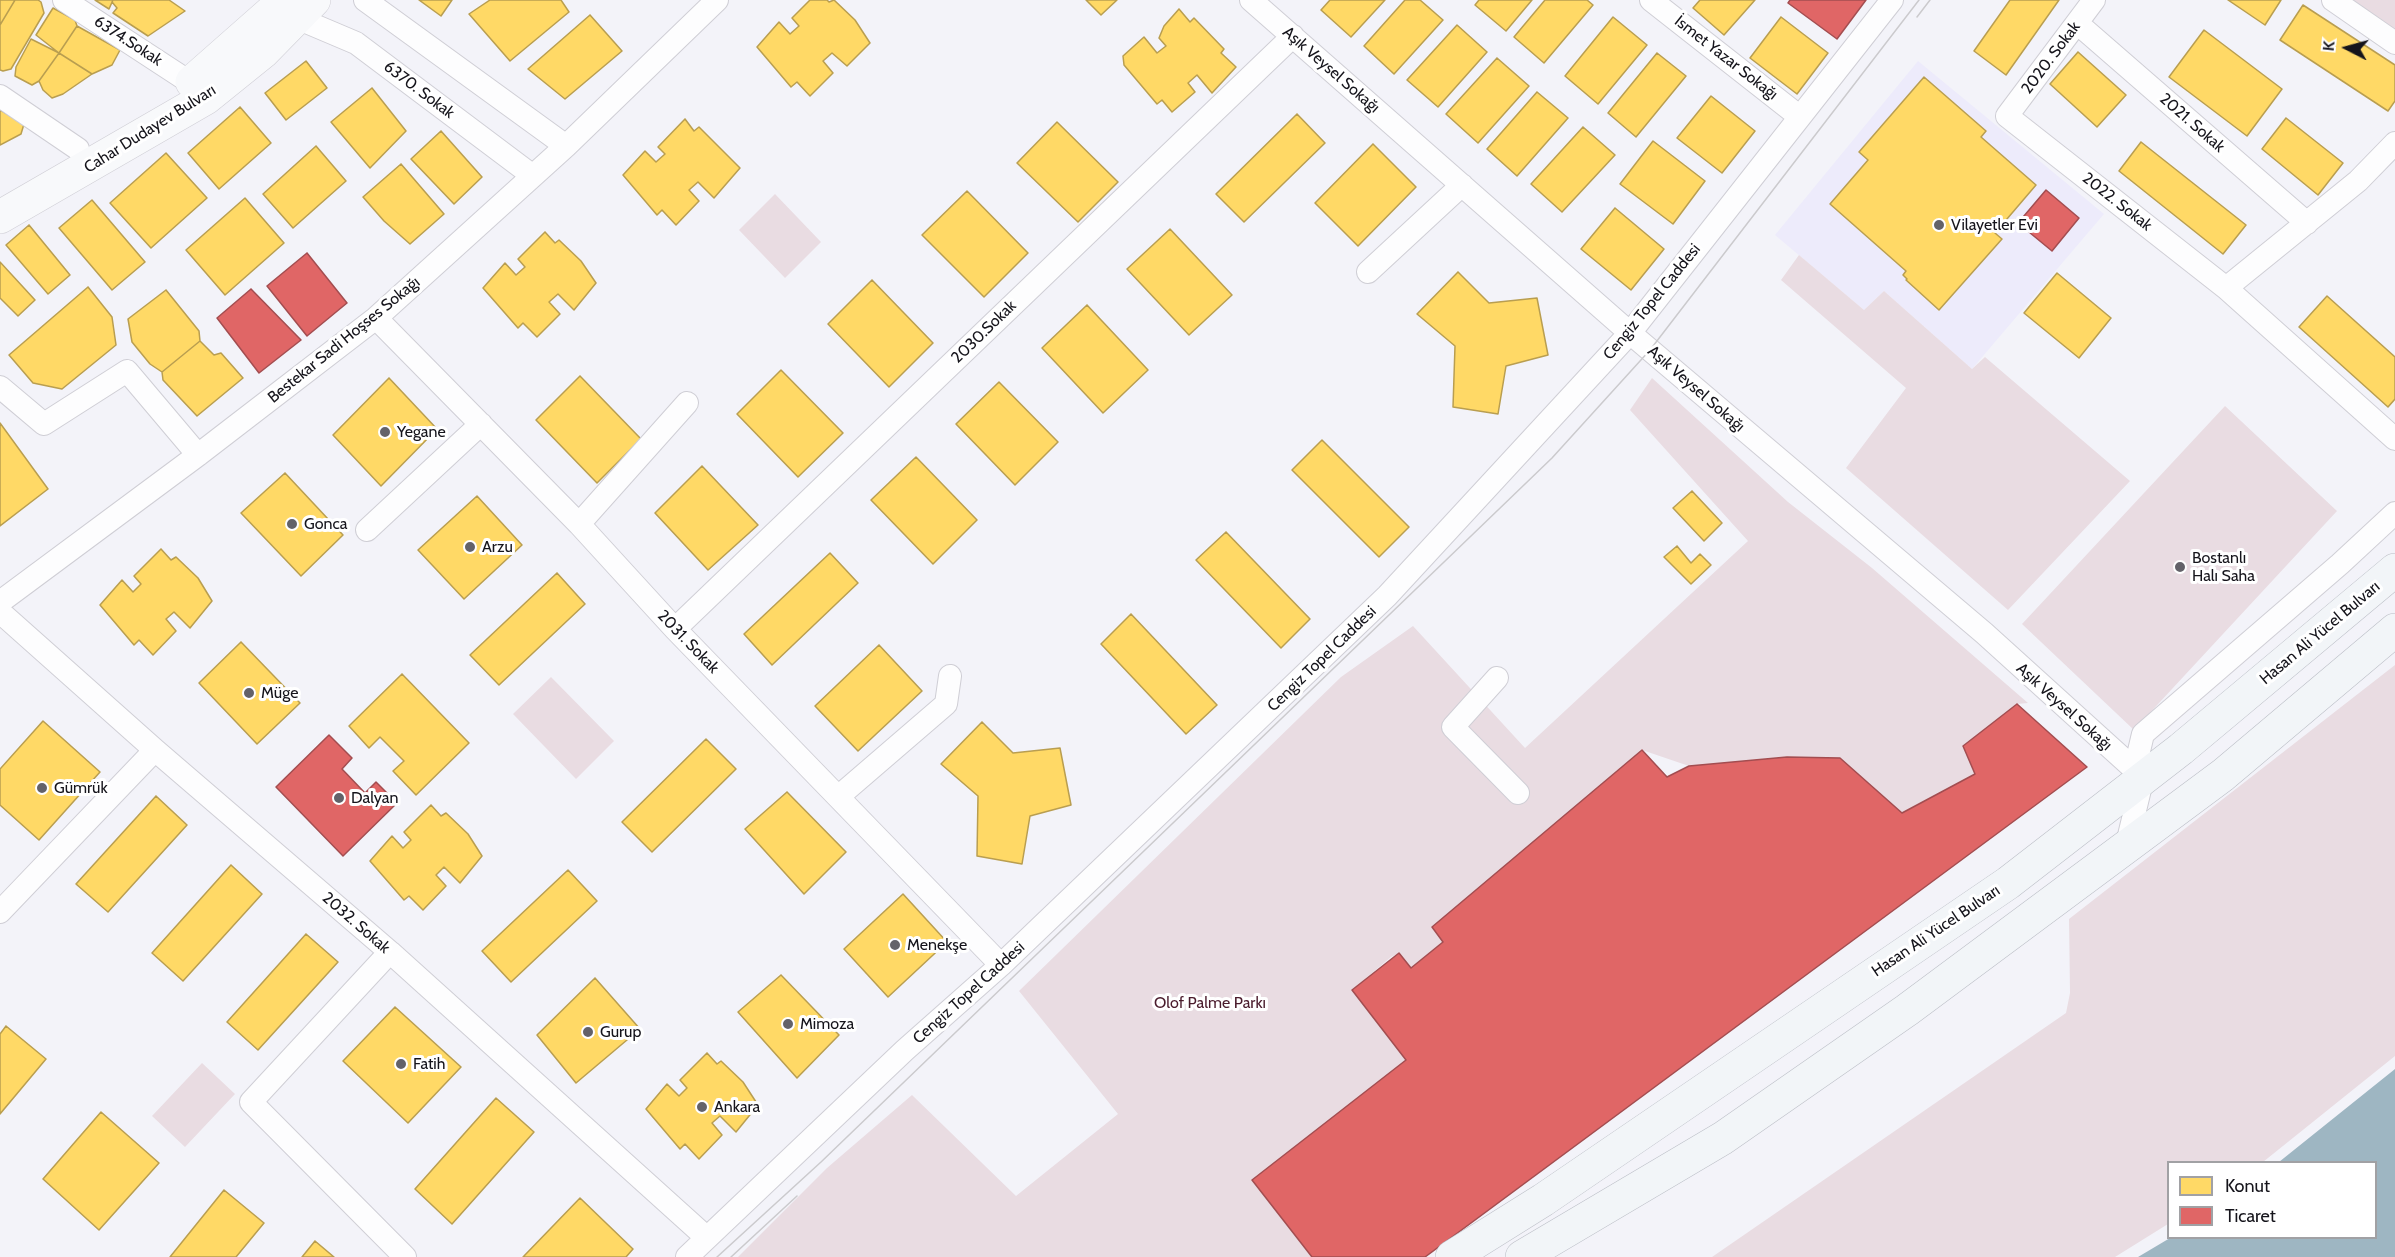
<!DOCTYPE html>
<meta charset="utf-8">
<style>
body{margin:0}
#map{position:relative;width:2395px;height:1257px;overflow:hidden;background:#f3f3f9;font-family:Cabin,sans-serif}
canvas{display:block}
.legend{position:absolute;left:2167px;top:1161px;width:210px;height:78px;box-sizing:border-box;background:#fff;border:2px solid #a1a1a4;margin:0;padding:8px 10px;list-style:none;font-size:18px;color:#15141b}
.legend li{display:flex;align-items:center;gap:12px;height:30px}
.legend b{width:30px;border:2px solid #a1a1a4}
.north{position:absolute;left:2317px;top:18px;width:60px;height:60px;-webkit-text-stroke:4px #fff;paint-order:stroke;rotate:276deg;font-size:16px;font-weight:700;line-height:24px;text-align:center;color:#15141b}
.north::after{content:'';display:block;margin:auto;width:21px;height:27px;background:#15141b;clip-path:polygon(50% 0,100% 100%,50% 72%,0 100%)}
</style>
<div id="map">
<canvas width="2395" height="1257"></canvas>
<ul class="legend">
<li><b style="height:16px;background:#ffd966"></b>Konut</li>
<li><b style="height:16px;background:#e06666"></b>Ticaret</li>
</ul>
<div class="north">K</div>
</div>
<script>
const c = document.querySelector('canvas').getContext('2d');
c.lineJoin = 'round';
function fillPath(path, color) {
  c.fillStyle = color;
  c.fill(path, 'evenodd');
}
function shape(rows) {
  const path = new Path2D();
  for (const r of rows) {
    path.moveTo(r[0], r[1]);
    for (let i = 2; i < r.length; i += 2) path.lineTo(r[i], r[i + 1]);
  }
  return path;
}
function trace(path, color, width, dash) {
  c.strokeStyle = color;
  c.lineWidth = width;
  c.lineCap = dash ? 'butt' : 'round';
  c.setLineDash(dash || []);
  c.stroke(path);
}
function write(font, color, halo, rows, align = 'center') {
  c.font = font + ' Cabin,sans-serif';
  c.lineWidth = 6;
  c.setLineDash([]);
  c.textBaseline = 'middle';
  c.strokeStyle = halo;
  c.fillStyle = color;
  for (const [text, x, y, turn = 0] of rows) {
    c.save();
    c.translate(x, y);
    c.rotate((+turn || 0) * Math.PI / 180);
    c.textAlign = isNaN(turn) ? turn : align;
    if (halo) c.strokeText(text, 0, 0);
    c.fillText(text, 0, 0);
    c.restore();
  }
}
fillPath(shape([
 [1918,61,2104,214,1972,369,1884,291,1864,310,1775,235]
]), '#edebfb');
fillPath(shape([
 [2333,0,2395,0,2395,42],
 [775,194,821,242,785,278,739,230],
 [1799,255,1864,310,1884,291,1972,369,1985,357,2130,481,2008,610,1846,468,1906,388,1781,280],
 [1652,378,1788,502,1872,568,2028,703,2017,704,1963,746,1975,774,1902,813,1840,758,1787,757,1689,766,1642,750,1432,927,1443,942,1411,968,1399,953,1391,957,1352,990,1406,1060,1252,1180,1312,1257,738,1257,827,1168,912,1095,1016,1196,1118,1114,1019,991,1341,677,1413,626,1525,748,1748,541,1630,410],
 [2225,406,2337,511,2134,730,2022,624],
 [2395,665,2395,1056,2263,1162,2168,1162,2168,1224,2115,1257,1712,1257,2066,1013,2070,993,2069,919],
 [551,677,614,741,576,779,513,714],
 [202,1063,235,1094,185,1147,152,1116]
]), '#e9dce2');
fillPath(shape([
 [2395,1069,2395,1257,2138,1257,2170,1238,2376,1238,2376,1162,2279,1162]
]), '#9eb6c2');
const homes = shape([
 [0,0,15,0,0,25,0,0],
 [15,0,38,0,41,2,44,13,11,69,3,71,0,70,0,25,15,0],
 [95,0,113,0,109,9,95,0],
 [113,0,169,0,185,11,148,36,113,13,117,8,112,2,113,0],
 [419,0,452,0,441,16,419,0],
 [490,0,561,0,569,12,510,61,469,14,490,0],
 [810,0,827,0,829,2,834,0,855,20,870,43,847,66,832,53,823,61,833,73,810,96,797,82,791,87,757,47,779,22,790,34,799,26,792,18,810,0],
 [1086,0,1117,0,1101,15,1086,0],
 [1330,0,1385,0,1351,37,1321,10,1330,0],
 [1405,0,1420,0,1443,20,1394,74,1364,46,1405,0],
 [1479,0,1532,0,1506,31,1475,5,1479,0],
 [1545,0,1587,0,1593,5,1544,63,1514,37,1545,0],
 [1700,0,1755,0,1724,35,1693,8,1700,0],
 [2010,0,2059,0,2006,75,1974,51,2010,0],
 [2228,0,2281,0,2265,25,2228,0],
 [2303,5,2395,65,2395,101,2388,111,2280,40,2303,5],
 [53,8,75,20,77,26,59,53,36,35,53,8],
 [1179,9,1190,22,1194,18,1224,49,1221,53,1236,67,1212,93,1197,75,1188,83,1195,92,1172,112,1162,100,1157,104,1124,65,1123,56,1144,37,1157,53,1166,46,1159,38,1164,26,1179,9],
 [590,15,622,51,565,99,528,69,590,15],
 [1613,17,1647,45,1598,104,1565,76,1613,17],
 [1781,17,1828,53,1797,94,1750,58,1781,17],
 [1457,25,1487,52,1438,107,1407,80,1457,25],
 [77,26,120,50,112,65,92,74,59,53,77,26],
 [2204,30,2282,89,2247,136,2169,77,2204,30],
 [31,39,59,53,39,81,32,85,15,76,16,67,31,39],
 [2078,52,2126,95,2097,127,2050,84,2078,52],
 [59,53,92,74,63,94,52,98,43,90,39,81,59,53],
 [1657,53,1686,76,1636,137,1608,113,1657,53],
 [1497,58,1529,86,1478,143,1446,114,1497,58],
 [306,61,327,88,286,120,265,93,306,61],
 [1924,77,1986,131,1981,137,2036,185,1995,233,2002,239,1939,310,1906,280,1907,279,1903,275,1906,271,1830,204,1868,160,1859,152,1924,77],
 [372,88,406,131,370,168,331,122,372,88],
 [1537,92,1568,118,1517,176,1487,149,1537,92],
 [1711,96,1755,131,1722,173,1677,138,1711,96],
 [240,107,271,143,219,189,188,153,240,107],
 [0,110,24,124,21,134,0,145,0,110],
 [1297,114,1325,143,1244,222,1216,194,1297,114],
 [2286,118,2343,163,2318,195,2262,149,2286,118],
 [685,119,694,131,699,127,740,168,714,198,698,182,689,190,699,201,676,225,662,210,657,215,623,175,645,151,656,162,665,154,658,147,685,119],
 [1057,122,1118,182,1078,222,1017,163,1057,122],
 [1583,127,1615,155,1562,212,1531,184,1583,127],
 [441,131,482,177,454,204,411,159,441,131],
 [1653,141,1705,181,1673,224,1620,184,1653,141],
 [2141,142,2246,225,2223,254,2119,171,2141,142],
 [1373,144,1416,187,1358,246,1315,203,1373,144],
 [316,146,346,181,293,228,263,194,316,146],
 [166,153,207,198,151,248,110,203,166,153],
 [401,164,444,214,410,244,384,221,363,197,401,164],
 [967,191,1028,253,984,297,922,235,967,191],
 [245,198,284,243,225,295,186,250,245,198],
 [92,200,145,262,112,290,59,228,92,200],
 [1615,208,1664,249,1631,290,1581,249,1615,208],
 [29,225,70,275,48,294,6,245,29,225],
 [1170,229,1232,295,1189,335,1127,269,1170,229],
 [545,232,555,243,559,240,581,261,596,283,574,310,558,294,549,302,560,314,537,337,523,323,518,328,483,288,505,263,516,275,525,267,518,259,545,232],
 [0,262,35,300,18,316,0,298,0,262],
 [1458,272,1489,303,1537,298,1548,355,1506,366,1498,414,1453,407,1455,346,1417,314,1458,272],
 [2057,273,2111,318,2079,358,2024,313,2057,273],
 [872,280,933,343,889,387,828,324,872,280],
 [88,287,112,317,116,345,62,389,33,383,9,355,88,287],
 [166,290,199,331,200,341,162,372,150,364,132,342,128,319,166,290],
 [2327,296,2395,357,2395,399,2388,407,2299,327,2327,296],
 [1087,305,1148,370,1103,413,1042,348,1087,305],
 [200,341,214,355,221,353,243,378,197,416,163,380,162,372,200,341],
 [781,370,843,433,798,477,737,414,781,370],
 [580,376,641,439,597,483,536,420,580,376],
 [389,378,437,429,381,486,333,435,389,378],
 [999,382,1058,442,1015,485,956,424,999,382],
 [0,423,48,489,0,526,0,423],
 [1322,440,1409,527,1379,557,1292,470,1322,440],
 [916,457,977,520,933,564,871,500,916,457],
 [702,466,758,525,708,570,655,513,702,466],
 [285,473,343,535,301,576,241,513,285,473],
 [1692,491,1722,523,1704,541,1673,508,1692,491],
 [477,496,522,545,464,599,418,550,477,496],
 [1226,532,1310,619,1281,648,1196,560,1226,532],
 [1677,546,1691,563,1700,554,1711,565,1691,584,1664,557,1677,546],
 [161,549,171,560,176,557,198,578,212,601,190,628,174,612,166,619,176,631,153,655,139,640,134,645,100,605,122,580,133,592,141,584,134,576,161,549],
 [830,553,858,583,772,665,744,634,830,553],
 [557,573,585,604,499,685,470,655,557,573],
 [1131,614,1217,705,1186,734,1101,644,1131,614],
 [241,642,300,703,257,744,199,683,241,642],
 [879,645,922,691,858,751,815,706,879,645],
 [402,674,469,743,416,795,393,771,404,761,380,737,369,748,349,726,402,674],
 [43,721,100,772,39,840,0,805,0,769,43,721],
 [982,722,1013,753,1060,748,1071,805,1030,816,1022,864,977,856,978,796,941,764,982,722],
 [706,739,736,769,652,852,622,822,706,739],
 [787,792,846,852,804,894,745,829,787,792],
 [156,796,187,825,108,912,76,884,156,796],
 [431,805,441,816,446,813,468,834,482,856,460,883,444,867,436,875,446,886,423,910,409,896,404,900,370,861,392,836,403,848,411,840,404,832,431,805],
 [231,865,262,894,183,981,152,953,231,865],
 [568,870,597,901,511,982,482,951,568,870],
 [903,894,947,942,888,997,844,949,903,894],
 [306,934,338,962,258,1050,227,1022,306,934],
 [781,975,839,1035,797,1078,738,1012,781,975],
 [595,978,640,1029,576,1083,537,1035,595,978],
 [395,1007,461,1067,408,1123,343,1061,395,1007],
 [6,1026,46,1059,0,1114,0,1034,6,1026],
 [707,1053,717,1064,721,1061,743,1082,758,1105,736,1132,720,1116,712,1123,722,1135,699,1159,685,1144,680,1149,646,1109,667,1084,679,1096,687,1088,680,1080,707,1053],
 [496,1098,534,1132,452,1224,415,1189,496,1098],
 [101,1112,159,1163,99,1230,43,1179,101,1112],
 [224,1190,264,1223,236,1257,170,1257,224,1190],
 [580,1198,633,1249,626,1257,523,1257,580,1198],
 [315,1241,334,1257,302,1257,315,1241]
]);
fillPath(homes, '#ffd966');
trace(homes, '#b99e50', 1.5);
const shops = shape([
 [1790,0,1866,0,1837,39,1788,3,1790,0],
 [2046,190,2079,218,2052,251,2018,223,2046,190],
 [307,253,347,303,307,336,267,286,307,253],
 [251,289,301,340,259,373,217,318,251,289],
 [2017,704,2087,767,1425,1257,1312,1257,1252,1180,1406,1060,1352,990,1399,953,1411,968,1443,942,1432,927,1642,750,1667,777,1689,766,1787,757,1840,758,1902,813,1975,774,1963,746,2017,704],
 [329,735,352,758,342,769,365,793,376,782,397,803,343,856,276,787,329,735]
]);
fillPath(shops, '#e06666');
trace(shops, '#a34d50', 1.5);
const street = shape([
 [64,0,191,83],
 [365,0,566,146],
 [1251,0,1630,333,1984,633,2143,777],
 [1651,0,1800,117],
 [2094,0,2007,116,2226,288,2395,439],
 [2333,0,2395,43],
 [297,18,356,43,533,176],
 [2077,23,2307,223],
 [0,96,78,149],
 [1368,272,1462,185],
 [2226,288,2358,181,2395,143],
 [376,318,579,524,675,629,1001,965],
 [0,387,44,424,127,371,198,455],
 [579,524,687,403],
 [367,530,481,424],
 [0,602,198,455,376,318,566,146,717,0],
 [0,612,155,750,390,952,707,1238],
 [675,629,1293,36],
 [1497,678,1453,727,1518,793],
 [838,797,946,704,950,676],
 [2126,848,2143,777,2139,751,2143,734,2340,564,2395,513],
 [0,912,155,750],
 [390,952,251,1102,405,1257],
 [687,1257,905,1050,1001,965,1387,596,1630,333,1892,0]
]);
const secondary = shape([
 [192,82,285,0],
 [0,217,206,98,263,52,314,0]
]);
const primary = shape([
 [1452,1257,1543,1200,2008,883,2181,749,2395,570],
 [1522,1257,1723,1138,1907,1010,2223,775,2395,630]
]);
trace(street, '#cfced5', 24);
trace(secondary, '#cfced5', 34);
trace(primary, '#bbbec6', 34);
trace(street, '#fdfdfe', 22);
trace(secondary, '#f8f9fb', 33);
trace(primary, '#f2f5f8', 33);
trace(shape([
 [1917,17,1930,0],
 [717,1257,821,1162,1552,458,1650,350,1919,0],
 [731,1257,797,1196]
]), '#cbcacd', 1.5);
for (const [x, y, r, color] of [
 [1939,225,6,"#636269"],
 [385,432,6,"#636269"],
 [292,524,6,"#636269"],
 [470,547,6,"#636269"],
 [2180,567,6,"#636269"],
 [249,693,6,"#636269"],
 [42,788,6,"#636269"],
 [339,798,6,"#636269"],
 [895,945,6,"#636269"],
 [788,1024,6,"#636269"],
 [588,1032,6,"#636269"],
 [401,1064,6,"#636269"],
 [702,1107,6,"#636269"]
]) {
  const dot = new Path2D();
  dot.arc(x, y, r, 0, 2 * Math.PI);
  c.fillStyle = color;
  c.fill(dot);
  trace(dot, '#fff', 2);
}
write('16px', '#15141b', '#fff', [
 ["6374.Sokak",128,41,33],
 ["İsmet Yazar Sokağı",1726,58,38],
 ["2020. Sokak",2051,58,-53],
 ["Aşık Veysel Sokağı",1331,70,41],
 ["6370. Sokak",419,90,37],
 ["2021. Sokak",2192,123,41],
 ["Cahar Dudayev Bulvarı",150,129,-32],
 ["2022. Sokak",2117,202,38],
 ["Cengiz Topel Caddesi",1652,302,-51],
 ["2030.Sokak",984,332,-44],
 ["Bestekar Sadi Hoşses Sokağı",344,340,-39],
 ["Aşık Veysel Sokağı",1696,389,41],
 ["Hasan Ali Yücel Bulvarı",2320,633,-40],
 ["2031. Sokak",688,642,46],
 ["Cengiz Topel Caddesi",1322,659,-44],
 ["Aşık Veysel Sokağı",2064,707,42],
 ["2032. Sokak",356,923,41],
 ["Hasan Ali Yücel Bulvarı",1936,931,-34],
 ["Cengiz Topel Caddesi",969,993,-42]
]);
write('16px', '#15141b', '#fff', [
 ["Vilayetler Evi",1951,225],
 ["Yegane",397,432],
 ["Gonca",304,524],
 ["Arzu",482,547],
 ["Bostanlı",2192,558],
 ["Halı Saha",2192,576],
 ["Müge",261,693],
 ["Gümrük",54,788],
 ["Dalyan",351,798],
 ["Menekşe",907,945],
 ["Mimoza",800,1024],
 ["Gurup",600,1032],
 ["Fatih",413,1064],
 ["Ankara",714,1107]
], 'left');
write('16px', '#4a1b2c', '#fff', [
 ["Olof Palme Parkı",1210,1003]
]);
</script>
